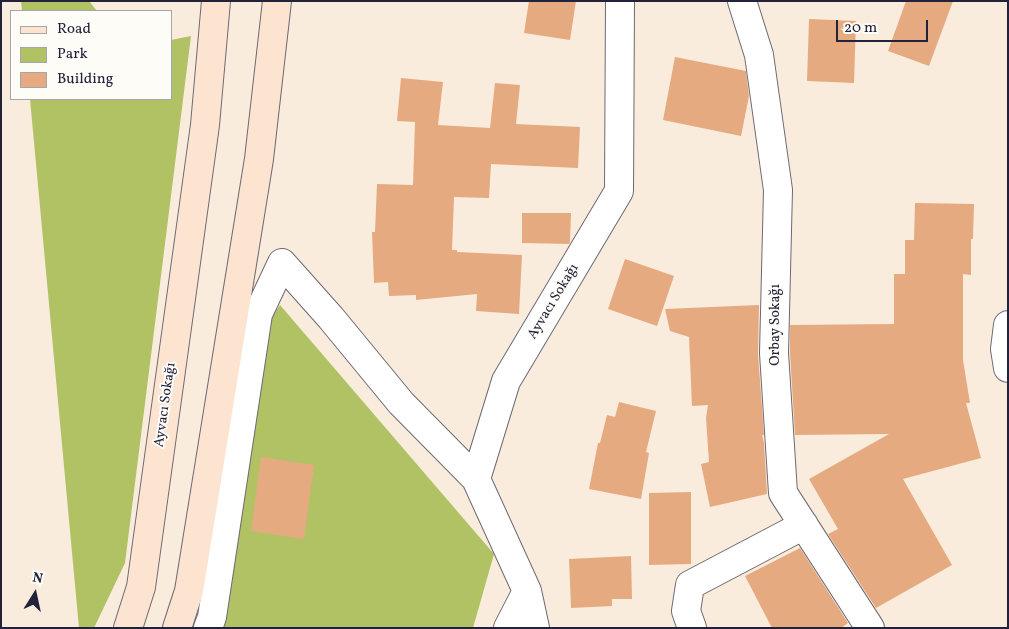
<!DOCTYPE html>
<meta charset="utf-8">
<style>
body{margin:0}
#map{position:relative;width:1009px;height:629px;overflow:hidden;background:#f9ecdc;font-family:Vollkorn,serif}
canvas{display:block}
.frame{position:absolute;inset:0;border:2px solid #22223b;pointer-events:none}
.legend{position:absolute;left:10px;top:10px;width:162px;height:90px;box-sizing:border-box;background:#fdfcf7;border:1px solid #a5a5ac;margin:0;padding:6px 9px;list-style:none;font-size:15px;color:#22223b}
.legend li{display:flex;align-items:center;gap:10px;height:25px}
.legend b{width:25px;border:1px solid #a5a5ac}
.north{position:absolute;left:10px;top:569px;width:50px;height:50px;-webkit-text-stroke:4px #fdfcf7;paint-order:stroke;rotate:10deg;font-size:14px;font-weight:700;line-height:20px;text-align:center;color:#22223b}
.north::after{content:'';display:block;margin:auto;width:18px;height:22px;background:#22223b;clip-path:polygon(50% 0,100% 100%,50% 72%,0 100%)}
.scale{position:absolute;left:836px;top:20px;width:92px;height:22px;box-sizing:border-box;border:2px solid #22223b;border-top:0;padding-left:6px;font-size:15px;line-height:18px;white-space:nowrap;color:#22223b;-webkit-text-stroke:4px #fdfcf7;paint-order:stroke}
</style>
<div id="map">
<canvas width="1009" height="629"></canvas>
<div class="frame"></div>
<ul class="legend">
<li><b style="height:6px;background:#fde4d1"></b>Road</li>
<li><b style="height:14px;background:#b1c265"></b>Park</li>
<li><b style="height:14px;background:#e6aa80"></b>Building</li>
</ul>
<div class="north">N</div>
<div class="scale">20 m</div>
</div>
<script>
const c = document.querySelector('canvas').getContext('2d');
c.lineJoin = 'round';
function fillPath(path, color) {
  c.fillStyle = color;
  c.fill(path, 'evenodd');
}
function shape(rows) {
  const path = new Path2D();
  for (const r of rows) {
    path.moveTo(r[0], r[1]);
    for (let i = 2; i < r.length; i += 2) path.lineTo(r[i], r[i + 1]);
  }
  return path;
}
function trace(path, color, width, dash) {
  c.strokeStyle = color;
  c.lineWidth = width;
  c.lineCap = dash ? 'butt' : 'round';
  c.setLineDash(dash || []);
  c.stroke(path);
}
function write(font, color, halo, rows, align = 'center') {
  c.font = font + ' Vollkorn,serif';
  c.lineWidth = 4;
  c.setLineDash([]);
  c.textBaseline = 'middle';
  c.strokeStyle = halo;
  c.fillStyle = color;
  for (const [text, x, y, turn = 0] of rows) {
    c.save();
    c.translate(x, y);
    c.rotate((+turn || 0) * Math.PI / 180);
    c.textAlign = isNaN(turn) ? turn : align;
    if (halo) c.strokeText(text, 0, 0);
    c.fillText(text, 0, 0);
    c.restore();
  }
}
fillPath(shape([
 [21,1,89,1,97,11,22,11],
 [191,36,125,563,94,628,79,628,30,99,171,99,171,40],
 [280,305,494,554,473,628,218,628,257,336]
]), '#b1c265');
fillPath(shape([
 [529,1,576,1,570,40,524,33],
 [906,1,953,1,929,66,888,51],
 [809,19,856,21,854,83,807,81],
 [675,57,746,71,749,96,741,136,663,120],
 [401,78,443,82,438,125,490,128,495,83,520,85,516,124,580,127,578,168,491,164,489,198,454,197,452,250,457,250,457,252,522,255,519,314,476,311,477,294,416,300,416,295,389,296,388,282,374,283,372,232,375,232,377,184,413,185,415,122,397,121],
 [915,203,974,204,973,239,971,239,971,275,963,274,963,360,970,403,966,403,981,458,903,479,952,565,876,608,828,534,838,529,809,479,889,434,795,435,790,353,790,325,894,324,894,274,905,274,905,240,914,240],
 [522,213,571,213,570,242,569,244,522,243],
 [625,259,674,276,657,326,608,309],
 [759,305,758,354,764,435,762,435,764,443,767,494,710,507,701,464,709,462,706,418,708,405,692,406,689,337,670,331,665,309],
 [619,402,656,411,646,452,649,453,641,499,589,489,598,443,600,443,607,415,615,417],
 [261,457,314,465,304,539,251,531],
 [691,492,691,564,649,565,649,493],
 [800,548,848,623,841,628,772,628,745,576],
 [631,556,632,599,612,599,612,606,571,608,569,559]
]), '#e6aa80');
const minor = shape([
 [742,1,759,55,778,190,774,353,783,493,870,628],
 [1008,325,1005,349,1008,368],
 [208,628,212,617,258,314,282,263,331,318,401,403,476,479],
 [508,628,527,591],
 [535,628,527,591,476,479,506,381,619,191,620,1],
 [692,628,686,611,690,585,804,525]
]);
const secondary = shape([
 [128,628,141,587,205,125,216,1],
 [177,628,189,591,259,159,277,1]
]);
trace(minor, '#6d6973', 30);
trace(secondary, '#6d6973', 30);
trace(minor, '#fff', 28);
trace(secondary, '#fde4d1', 28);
write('14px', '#22223b', '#fdfcf7', [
 ["Ayvacı Sokağı",554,302,-59],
 ["Orbay Sokağı",776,325,-90],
 ["Ayvacı Sokağı",166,405,-82]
]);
</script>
